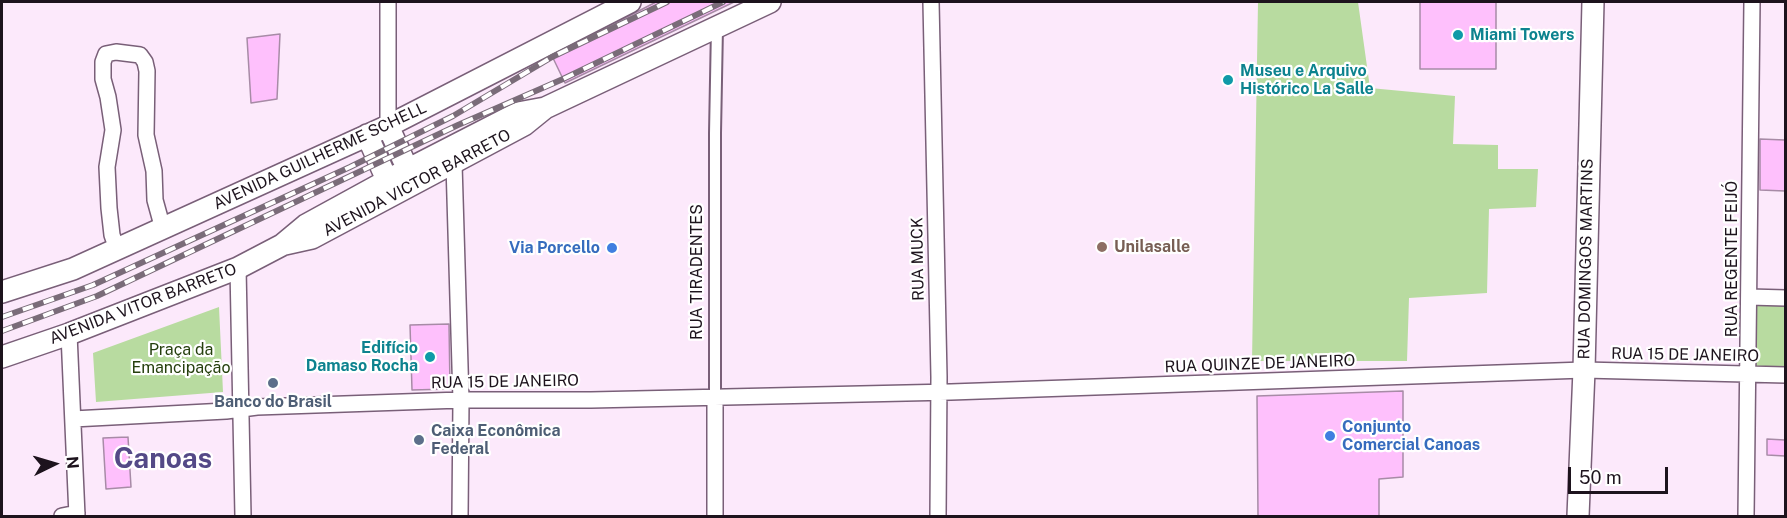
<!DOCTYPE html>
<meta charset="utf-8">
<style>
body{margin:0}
#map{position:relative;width:1787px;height:518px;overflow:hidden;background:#fce9fb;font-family:"Public Sans",sans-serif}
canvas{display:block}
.frame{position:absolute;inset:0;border:3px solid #1d131d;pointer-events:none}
.north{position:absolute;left:24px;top:434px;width:60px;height:60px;-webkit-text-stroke:4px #fff;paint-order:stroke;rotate:85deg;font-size:16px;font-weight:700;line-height:24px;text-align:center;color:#1d131d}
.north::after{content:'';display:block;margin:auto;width:21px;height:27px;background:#1d131d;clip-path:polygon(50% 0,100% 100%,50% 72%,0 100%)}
.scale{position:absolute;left:1568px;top:467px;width:100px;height:27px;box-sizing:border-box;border:3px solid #1d131d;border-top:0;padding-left:8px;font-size:18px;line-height:21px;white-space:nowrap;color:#1d131d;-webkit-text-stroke:4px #fff;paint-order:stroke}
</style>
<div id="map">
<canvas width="1787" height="518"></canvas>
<div class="frame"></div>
<div class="north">N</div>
<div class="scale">50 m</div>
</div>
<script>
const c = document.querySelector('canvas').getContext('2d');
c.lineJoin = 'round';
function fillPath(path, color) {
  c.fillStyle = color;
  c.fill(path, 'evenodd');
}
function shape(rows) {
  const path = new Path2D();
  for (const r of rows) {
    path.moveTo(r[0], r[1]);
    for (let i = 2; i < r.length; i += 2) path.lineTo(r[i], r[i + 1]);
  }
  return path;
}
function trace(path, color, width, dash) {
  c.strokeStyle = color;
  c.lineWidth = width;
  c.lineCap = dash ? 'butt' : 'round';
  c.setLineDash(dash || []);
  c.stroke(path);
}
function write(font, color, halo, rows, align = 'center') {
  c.font = font + ' "Public Sans",sans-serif';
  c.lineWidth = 4.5;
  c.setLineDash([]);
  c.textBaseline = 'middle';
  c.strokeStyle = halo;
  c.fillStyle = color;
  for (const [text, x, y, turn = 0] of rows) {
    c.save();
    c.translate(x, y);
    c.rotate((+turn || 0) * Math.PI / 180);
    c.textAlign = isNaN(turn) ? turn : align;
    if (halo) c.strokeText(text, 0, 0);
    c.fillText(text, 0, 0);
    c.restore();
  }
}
fillPath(shape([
 [1258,2,1358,2,1370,88,1455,96,1453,144,1498,145,1498,169,1538,169,1536,207,1489,209,1487,293,1409,298,1407,361,1252,361],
 [1757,305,1785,305,1785,368,1755,368],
 [219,307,223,392,96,402,93,353]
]), '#b8dba0');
const building = shape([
 [656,2,734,2,565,83,552,56,656,2],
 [1420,2,1496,2,1496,69,1420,69,1420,2],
 [280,34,277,99,251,103,247,38,280,34],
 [1760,139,1785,140,1785,191,1760,190,1760,139],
 [449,324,450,389,412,390,410,325,449,324],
 [1403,391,1403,477,1379,479,1379,516,1258,516,1257,396,1403,391],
 [128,437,131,487,106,489,103,438,128,437],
 [1767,439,1785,440,1785,456,1767,455,1767,439]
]);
fillPath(building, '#fec0fc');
trace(building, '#a78ba6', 1.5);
const pedestrian = shape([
 [715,396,715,133,717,27]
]);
const minor = shape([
 [931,2,939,377,938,516],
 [388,126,388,2],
 [454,164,461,400,460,516],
 [117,249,112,235,109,208,107,167,113,130,108,97,103,79,103,62,106,54,116,52,140,55,145,62,147,71,146,135,154,171,155,200,163,229],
 [238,268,243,516],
 [1749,297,1786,298],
 [69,334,77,516],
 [73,419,226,411,257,407,461,400,591,400,951,392,1584,370,1786,375],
 [62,516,77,513],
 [715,516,715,396],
 [1746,516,1752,2]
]);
const secondary = shape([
 [388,126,408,170],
 [367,135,387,180],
 [285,244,312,238,524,125,545,108,770,2],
 [2,292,73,269,388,126,630,2],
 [2,357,69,334,238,268,282,245,306,225,401,173,518,113,545,108],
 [1578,516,1584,370,1593,2]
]);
trace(pedestrian, '#795f78', 14);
trace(minor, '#795f78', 18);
trace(secondary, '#795f78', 24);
trace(pedestrian, '#fff', 10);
trace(minor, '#fff', 15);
trace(secondary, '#fff', 21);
const rail = shape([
 [2,317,93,285,350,167,453,116,552,57,667,2],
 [2,331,97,296,458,125,563,79,723,2]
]);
trace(rail, '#7a6c79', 6);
trace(rail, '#fff', 4, [11]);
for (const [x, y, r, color] of [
 [1458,35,6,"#0f9aa8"],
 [1228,80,6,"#0f9aa8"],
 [1102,247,6,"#8d6e63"],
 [612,248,6,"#3f7fe0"],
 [430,357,6,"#0f9aa8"],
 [273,383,6,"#5c6f8a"],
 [1330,436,6,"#3f7fe0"],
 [419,440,6,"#5c6f8a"]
]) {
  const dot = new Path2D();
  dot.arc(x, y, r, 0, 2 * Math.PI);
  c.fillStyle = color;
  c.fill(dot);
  trace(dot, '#fff', 2);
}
write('bold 16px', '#0d838f', '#fff', [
 ["Miami Towers",1470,35],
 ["Museu e Arquivo",1240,71],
 ["Histórico La Salle",1240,89],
 ["Edifício",418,348,"right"],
 ["Damaso Rocha",418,366,"right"]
], 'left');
write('16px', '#1d131d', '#fff', [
 ["AVENIDA GUILHERME SCHELL",320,156,-25],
 ["AVENIDA VICTOR BARRETO",417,183,-28],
 ["RUA MUCK",918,259,-91],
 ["RUA DOMINGOS MARTINS",1586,259,-89],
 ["RUA REGENTE FEIJÓ",1732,259,-90],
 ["RUA TIRADENTES",697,272,-90],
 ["AVENIDA VITOR BARRETO",143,304,-21],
 ["RUA 15 DE JANEIRO",1685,355,1],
 ["RUA QUINZE DE JANEIRO",1260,364,-2],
 ["RUA 15 DE JANEIRO",505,382,-1]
]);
write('bold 16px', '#785e54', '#fff', [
 ["Unilasalle",1114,247]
], 'left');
write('bold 16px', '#366cbe', '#fff', [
 ["Via Porcello",600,248],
 ["Conjunto",1342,427,"left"],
 ["Comercial Canoas",1342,445,"left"]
], 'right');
write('16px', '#253f0d', '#fff', [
 ["Praça da",181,350],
 ["Emancipação",181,368]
]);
write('bold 16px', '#4e5e75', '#fff', [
 ["Banco do Brasil",273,402],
 ["Caixa Econômica",431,431,"left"],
 ["Federal",431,449,"left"]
]);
write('bold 28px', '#544987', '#fff', [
 ["Canoas",163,459]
]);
</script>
